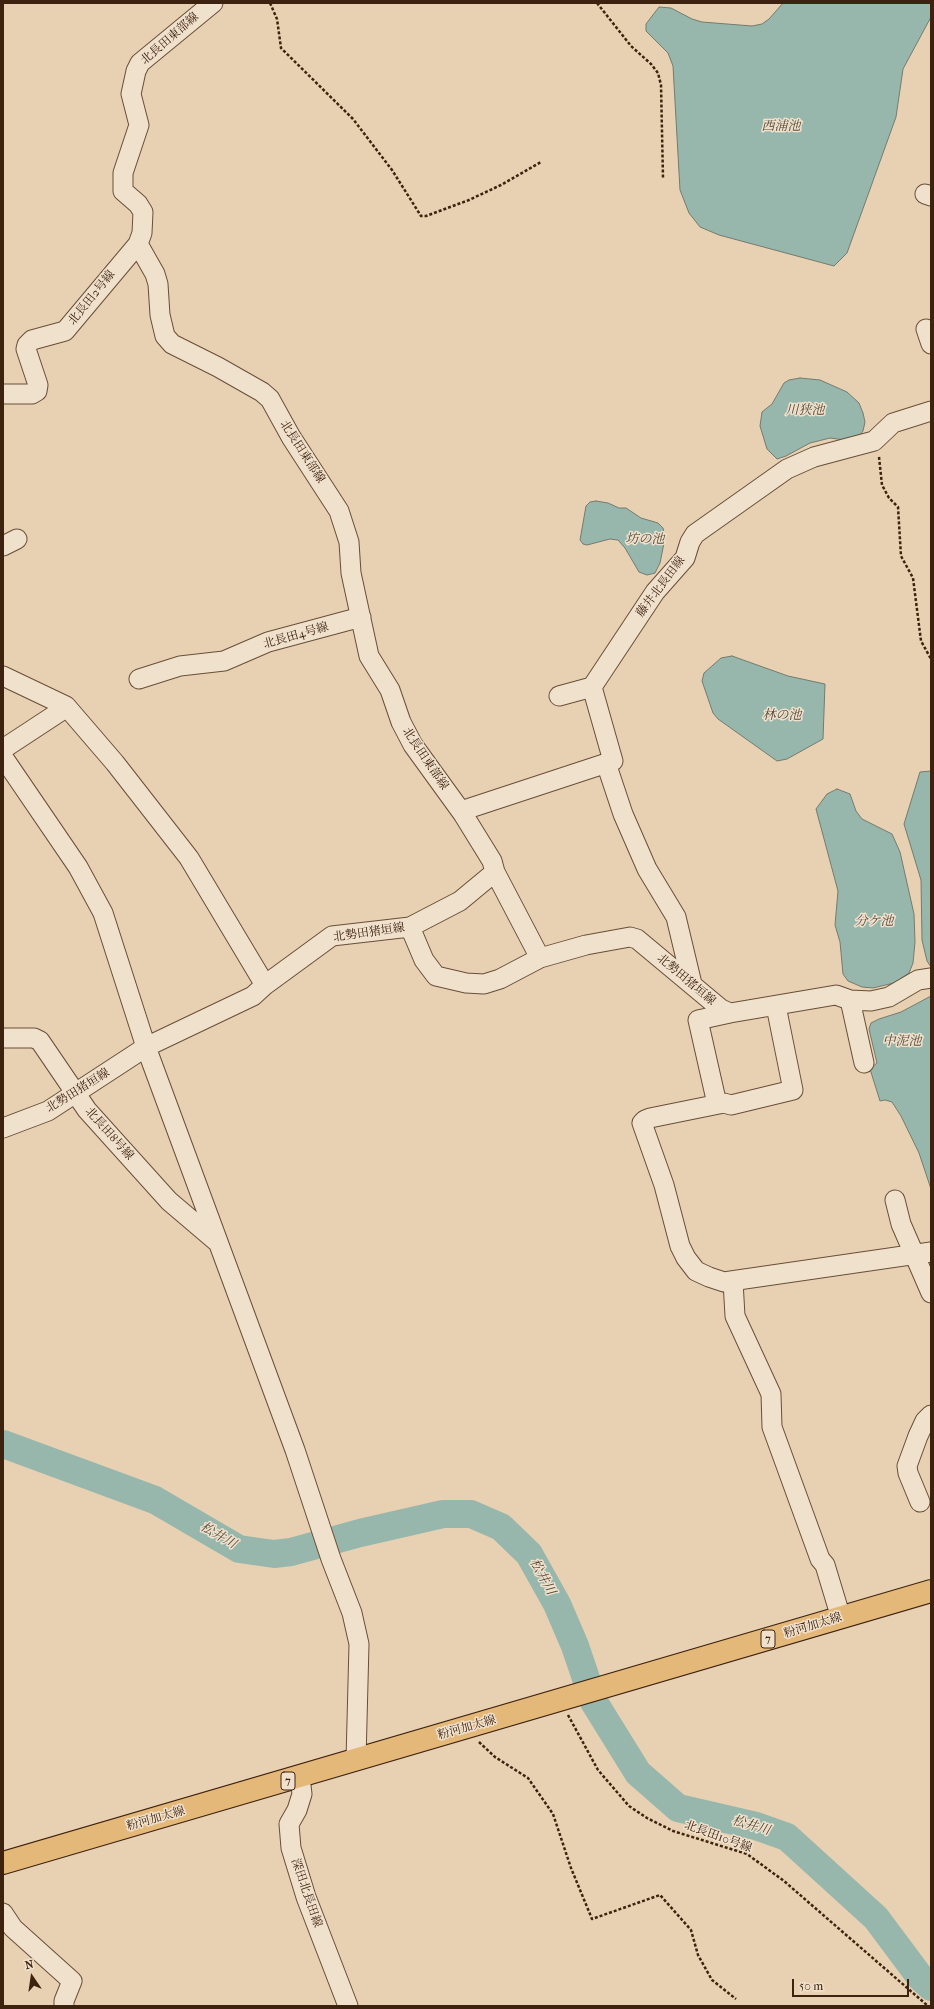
<!DOCTYPE html>
<meta charset="utf-8">
<style>
body{margin:0}
#map{position:relative;width:934px;height:2009px;overflow:hidden;background:#e8d1b2;font-family:"IM FELL French Canon",serif}
canvas{display:block}
.frame{position:absolute;inset:0;border:4px solid #3d220f;pointer-events:none}
.north{position:absolute;left:12px;top:1957px;width:40px;height:40px;-webkit-text-stroke:3px #f0e1cd;paint-order:stroke;rotate:347deg;font-size:11px;font-weight:700;line-height:16px;text-align:center;color:#3d220f}
.north::after{content:'';display:block;margin:auto;width:14px;height:18px;background:#3d220f;clip-path:polygon(50% 0,100% 100%,50% 72%,0 100%)}
.scale{position:absolute;left:792px;top:1979px;width:117px;height:18px;box-sizing:border-box;border:2px solid #3d220f;border-top:0;padding-left:5px;font-size:12px;line-height:14px;white-space:nowrap;color:#3d220f;-webkit-text-stroke:3px #f0e1cd;paint-order:stroke}
</style>
<div id="map">
<canvas width="934" height="2009"></canvas>
<div class="frame"></div>
<div class="north">N</div>
<div class="scale">50 m</div>
</div>
<script>
const c = document.querySelector('canvas').getContext('2d');
c.lineJoin = 'round';
function fillPath(path, color) {
  c.fillStyle = color;
  c.fill(path, 'evenodd');
}
function shape(rows) {
  const path = new Path2D();
  for (const r of rows) {
    path.moveTo(r[0], r[1]);
    for (let i = 2; i < r.length; i += 2) path.lineTo(r[i], r[i + 1]);
  }
  return path;
}
function trace(path, color, width, dash) {
  c.strokeStyle = color;
  c.lineWidth = width;
  c.lineCap = dash ? 'butt' : 'round';
  c.setLineDash(dash || []);
  c.stroke(path);
}
function write(font, color, halo, rows, align = 'center') {
  c.font = font + ' "IM FELL French Canon","Noto Serif JP",serif';
  c.lineWidth = 3;
  c.setLineDash([]);
  c.textBaseline = 'middle';
  c.strokeStyle = halo;
  c.fillStyle = color;
  for (const [text, x, y, turn = 0] of rows) {
    c.save();
    c.translate(x, y);
    c.rotate((+turn || 0) * Math.PI / 180);
    c.textAlign = isNaN(turn) ? turn : align;
    if (halo) c.strokeText(text, 0, 0);
    c.fillText(text, 0, 0);
    c.restore();
  }
}
const water = shape([
 [783,3,931,3,931,17,903,69,896,117,847,253,834,266,719,235,700,227,689,213,680,190,673,66,668,53,646,31,646,24,659,7,671,8,692,19,702,22,752,26,762,24,769,19,783,3],
 [800,378,820,380,847,392,859,403,863,413,865,422,863,431,859,436,845,440,830,438,810,443,786,456,777,459,767,449,760,426,762,412,772,404,784,383,789,380,800,378],
 [596,501,608,503,619,508,626,508,641,518,658,523,663,528,665,538,660,563,655,573,647,575,639,572,625,548,618,540,610,539,587,545,583,544,580,540,586,506,590,502,596,501],
 [732,656,788,676,825,684,823,739,787,759,777,761,718,719,713,713,702,681,704,673,721,658,732,656],
 [931,771,931,967,927,961,922,940,921,880,904,824,920,772,931,771],
 [837,789,850,794,856,811,862,819,892,834,900,852,914,914,915,942,913,963,909,973,894,983,873,988,862,987,848,981,843,974,840,942,835,925,838,891,816,809,827,794,837,789],
 [931,996,931,1189,919,1153,901,1116,892,1102,885,1100,880,1101,870,1069,877,1063,869,1029,871,1023,879,1019,901,1012,931,996]
]);
fillPath(water, '#97b7ad');
trace(water, '#737b6e', 1);
trace(shape([
 [3,1444,155,1500,239,1549,274,1554,291,1552,360,1533,443,1514,471,1514,501,1527,529,1554,557,1604,575,1646,594,1702,638,1773,678,1808,756,1826,787,1837,876,1918,920,1977,931,1987]
]), '#97b7ad', 28);
const minor = shape([
 [213,3,140,63,136,71,131,94,139,125,123,173,123,191,138,204,143,212,142,233,138,244,155,274,158,284,160,315,165,336,172,344,218,367,262,392,270,399,291,437,339,511,349,542,351,573,369,656,390,690,401,722,413,745,463,814,492,861,495,872,460,901,410,927],
 [925,194,931,196],
 [926,329,931,344],
 [3,394,32,394,37,391,38,385,26,349,27,345,32,340,65,331,138,244],
 [3,546,17,539],
 [3,676,66,706,115,763,189,858,265,985],
 [139,679,180,666,224,661,268,642,361,617],
 [559,696,592,687],
 [3,749,67,707],
 [3,757,78,867,103,913,146,1047,295,1450,331,1559,352,1613,359,1644,356,1760],
 [606,763,623,814,647,869,676,917,692,984],
 [461,811,613,761,592,687,655,592,685,558,690,542,695,534,787,469,814,457,874,441,893,423,931,411],
 [495,872,540,958],
 [850,1000,864,1063],
 [776,1006,793,1090,731,1105,724,1103,650,1118,645,1120,642,1123,664,1185,680,1246,686,1258,696,1271,709,1277,724,1282,931,1252],
 [3,1038,34,1038,40,1041,87,1110,169,1201,216,1241],
 [717,1104,698,1020,730,1013],
 [3,1128,48,1111,146,1047,253,996,265,985,332,936,410,927,424,960,436,976,466,983,484,984,500,979,540,958,586,945,630,937,637,939,721,1009,730,1013,836,995,850,1000,871,1001,889,997,918,980,931,978],
 [895,1200,901,1224,931,1293],
 [733,1281,735,1316,771,1394,772,1427,820,1559,825,1565,841,1618],
 [920,1502,908,1473,907,1466,918,1436,925,1421,931,1415],
 [300,1777,302,1794,297,1810,289,1824,291,1848,306,1897,348,2006],
 [3,1913,13,1928,72,1981,64,2001,64,2006]
]);
const major = shape([
 [3,1863,931,1591]
]);
trace(minor, '#684e38', 21);
trace(major, '#3d220f', 24);
trace(shape([
 [270,3,277,19,281,48,353,119,392,170,421,216,426,216,469,200,501,185,541,162],
 [597,3,631,46,651,64,658,73,661,85,663,178],
 [879,457,882,485,889,498,898,507,901,556,913,578,921,641,931,659],
 [568,1715,598,1770,629,1806,647,1818,673,1831,747,1854,784,1881,928,2006],
 [479,1742,495,1757,528,1778,553,1814,571,1868,592,1919,660,1895,691,1930,698,1955,712,1980,736,1999]
]), '#3d220f', 2.5, [3, 2]);
trace(minor, '#f0e1cd', 19);
trace(major, '#e4b879', 22);
for (const [x, y, w] of [
 [768,1639,14],
 [288,1781,14]
]) {
  const box = new Path2D();
  box.roundRect(x - w / 2, y - 9, w, 18, 3);
  c.fillStyle = '#f0e1cd';
  c.fill(box);
  trace(box, '#3d220f', 1);
}
write('bold 11px', '#3d220f', null, [
 ["7",768,1639],
 ["7",288,1781]
]);
write('12px', '#3d220f', '#f0e1cd', [
 ["北長田東部線",170,39,-41],
 ["北長田2号線",92,298,-51],
 ["北長田東部線",302,452,57],
 ["藤井北長田線",661,587,-53],
 ["北長田4号線",296,636,-16],
 ["北長田東部線",425,759,56],
 ["北勢田猪垣線",369,933,-8],
 ["北勢田猪垣線",686,980,40],
 ["北勢田猪垣線",78,1091,-32],
 ["北長田8号線",109,1134,48],
 ["粉河加太線",813,1626,-17],
 ["粉河加太線",467,1728,-16],
 ["粉河加太線",156,1819,-16],
 ["北長田10号線",718,1837,20],
 ["深田北長田線",306,1893,71]
]);
write('italic 13px', '#544736', '#f0e1cd', [
 ["西浦池",781,127],
 ["川狭池",805,411],
 ["坊の池",645,540],
 ["林の池",782,716],
 ["分ケ池",874,922],
 ["中泥池",902,1042],
 ["松井川",218,1536,30],
 ["松井川",542,1577,61],
 ["松井川",751,1826,16]
]);
</script>
